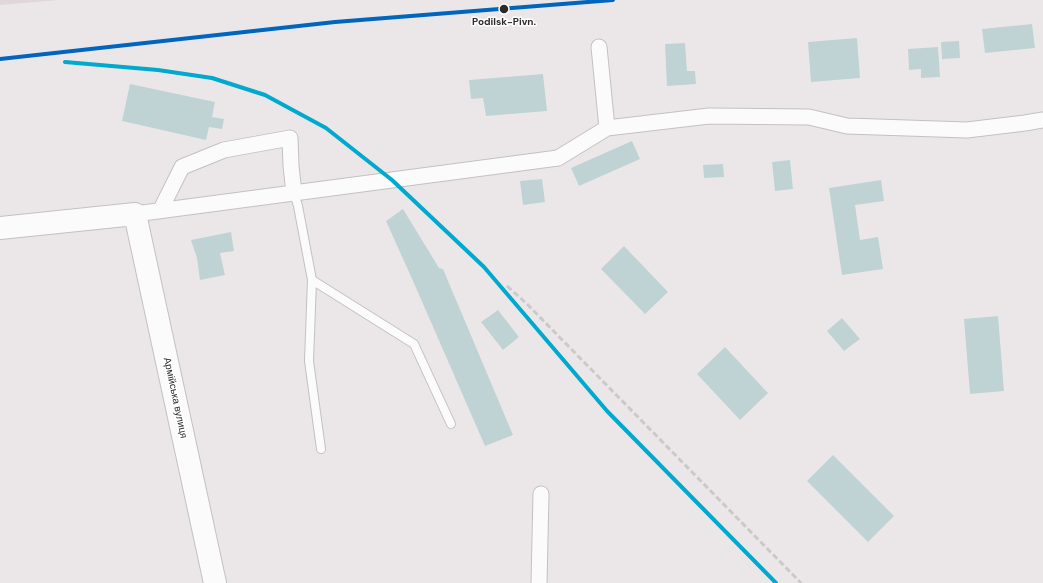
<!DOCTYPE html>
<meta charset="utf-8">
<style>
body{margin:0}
canvas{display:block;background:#ebe7e9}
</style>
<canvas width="1043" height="583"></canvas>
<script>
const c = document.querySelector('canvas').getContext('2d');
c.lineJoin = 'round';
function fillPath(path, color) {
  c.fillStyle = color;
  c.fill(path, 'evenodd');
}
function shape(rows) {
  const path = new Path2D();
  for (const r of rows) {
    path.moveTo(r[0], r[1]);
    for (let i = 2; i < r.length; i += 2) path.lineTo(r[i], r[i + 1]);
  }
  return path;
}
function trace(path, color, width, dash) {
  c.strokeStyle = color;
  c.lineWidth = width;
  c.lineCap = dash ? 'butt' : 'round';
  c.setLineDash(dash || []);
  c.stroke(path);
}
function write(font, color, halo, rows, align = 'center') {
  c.font = font + ' "DM Sans",sans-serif';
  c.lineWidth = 3;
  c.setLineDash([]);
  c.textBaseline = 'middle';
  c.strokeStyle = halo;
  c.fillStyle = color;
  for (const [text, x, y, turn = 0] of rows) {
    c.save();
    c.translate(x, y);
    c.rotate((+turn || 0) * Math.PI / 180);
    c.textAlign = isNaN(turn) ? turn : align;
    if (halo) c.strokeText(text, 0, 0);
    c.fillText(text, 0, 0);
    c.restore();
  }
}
fillPath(shape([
 [0,0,60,0,0,5]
]), '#e1d7db');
fillPath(shape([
 [1032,24,1035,48,985,53,982,29],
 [857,38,860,78,811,82,808,42],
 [959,41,960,58,942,59,941,42],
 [685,43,687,71,695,71,696,84,667,86,665,44],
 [938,47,940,77,921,78,921,69,909,70,908,49],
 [543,74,547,111,486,116,483,98,471,99,469,80],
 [130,84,215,102,212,117,224,119,222,129,209,127,206,140,122,121],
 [632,141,640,159,579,186,571,168],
 [790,160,793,189,775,191,772,162],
 [723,164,724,177,704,178,703,165],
 [542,179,545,202,523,205,520,181],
 [881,180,884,201,855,205,860,240,878,237,883,269,842,275,829,188],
 [403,209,439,268,443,269,513,435,485,446,413,281,386,221],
 [231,232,234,251,220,253,225,275,200,280,197,258,191,240],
 [624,246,668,292,645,314,601,269],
 [498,310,519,337,503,350,481,322],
 [998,316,1004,391,970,394,964,319],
 [842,318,860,339,844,351,827,331],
 [725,347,768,393,740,420,697,374],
 [833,455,894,516,868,542,807,481]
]), '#c0d3d4');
const lane = shape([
 [294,193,298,206,312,280,309,361,321,449],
 [312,280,414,344,451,424]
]);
const street = shape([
 [607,128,709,116,809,117,847,126,967,130,1025,123,1043,120],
 [160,211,182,167,224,150,290,138,291,166,294,193],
 [135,214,558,158,607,128,599,47],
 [539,583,541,494]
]);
const secondary = shape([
 [0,228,135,214,215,583]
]);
trace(lane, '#c4c1c2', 10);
trace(street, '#c4c1c2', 17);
trace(secondary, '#c4c1c2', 24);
trace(lane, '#fcfbfc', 8);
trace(street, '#fcfbfc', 15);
trace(secondary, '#fcfbfc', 22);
trace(shape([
 [65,62,158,70,212,78,265,95,326,128,392,180,484,267,607,411,776,583],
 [507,286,526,303,801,583]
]), '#cbc9ca', 3, [6, 3]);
trace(shape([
 [65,62,158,70,212,78,265,95,326,128,392,180,484,267,607,411,776,583]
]), '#00a9ce', 4);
trace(shape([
 [0,59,335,22,613,0]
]), '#0065bd', 4);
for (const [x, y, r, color] of [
 [504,9,5,"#2d2a2b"]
]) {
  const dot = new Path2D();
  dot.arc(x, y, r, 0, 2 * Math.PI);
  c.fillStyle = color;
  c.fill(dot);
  trace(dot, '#fff', 1.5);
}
write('bold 10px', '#2d2a2b', '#fff', [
 ["Podilsk-Pivn.",504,22]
]);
write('10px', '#2d2a2b', '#fff', [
 ["Армійська вулиця",175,398,78]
]);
</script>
